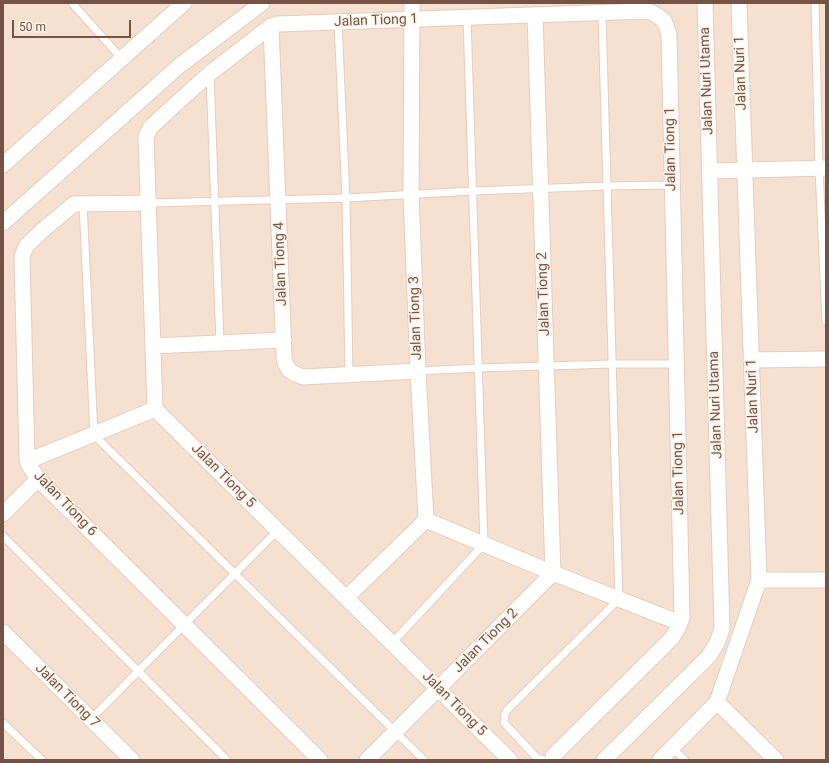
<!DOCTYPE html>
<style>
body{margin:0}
#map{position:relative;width:829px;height:763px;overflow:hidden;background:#fef0e1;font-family:Roboto,sans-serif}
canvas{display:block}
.frame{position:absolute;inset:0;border:4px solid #775346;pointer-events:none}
.scale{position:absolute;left:12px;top:20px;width:119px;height:18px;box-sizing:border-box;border:2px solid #775346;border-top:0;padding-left:5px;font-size:12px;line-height:14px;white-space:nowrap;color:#775346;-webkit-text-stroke:3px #fff4e9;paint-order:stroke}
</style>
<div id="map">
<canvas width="829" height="763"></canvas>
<div class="frame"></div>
<div class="scale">50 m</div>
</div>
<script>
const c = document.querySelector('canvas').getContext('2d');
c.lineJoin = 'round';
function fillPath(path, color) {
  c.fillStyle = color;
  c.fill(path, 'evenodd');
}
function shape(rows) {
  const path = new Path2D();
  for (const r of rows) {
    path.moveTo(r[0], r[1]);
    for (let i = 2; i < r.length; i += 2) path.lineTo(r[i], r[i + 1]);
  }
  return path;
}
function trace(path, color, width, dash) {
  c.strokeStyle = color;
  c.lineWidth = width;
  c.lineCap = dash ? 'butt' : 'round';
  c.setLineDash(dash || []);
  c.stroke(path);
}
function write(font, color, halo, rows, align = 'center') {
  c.font = font + ' Roboto,sans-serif';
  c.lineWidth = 3;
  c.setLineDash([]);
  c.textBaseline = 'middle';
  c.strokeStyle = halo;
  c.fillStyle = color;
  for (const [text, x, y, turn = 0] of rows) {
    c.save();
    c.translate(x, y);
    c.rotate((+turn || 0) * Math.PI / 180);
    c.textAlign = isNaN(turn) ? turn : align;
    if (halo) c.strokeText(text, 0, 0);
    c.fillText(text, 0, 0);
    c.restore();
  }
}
fillPath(shape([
 [3,3,826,3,826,760,3,760]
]), '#f6e0cf');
const service = shape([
 [72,3,122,59],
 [815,3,819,169,826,321],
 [338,22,346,198,349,375],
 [210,75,220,343],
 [148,203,346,198,473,191,607,186,671,185],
 [83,204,94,435,424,760],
 [418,371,479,368,612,364,676,364],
 [3,536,227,760],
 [392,643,484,544,467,18],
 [91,719,278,530],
 [3,723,42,760],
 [672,748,685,760],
 [544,760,540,759,536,757,507,726,504,723,505,714,507,710,619,599,602,14]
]);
const minor = shape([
 [271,26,284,356,285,363,289,370,295,374,303,377,418,371],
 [3,165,184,3],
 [710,171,826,168],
 [147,203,74,204,44,229,27,245,24,251,22,257,27,458,28,464,38,479,320,760],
 [3,223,179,66,262,3],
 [153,346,284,340],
 [751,360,826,359],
 [28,461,155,409],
 [3,514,38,479],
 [426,520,553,573,680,623],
 [759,580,826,580],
 [346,598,426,520,418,371,411,195,412,3],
 [3,632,132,760],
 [717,702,776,760],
 [367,760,553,573,535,16],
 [510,760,155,409,146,137,150,128,168,111,209,74,271,26,278,24,644,11,651,12,658,16,664,21,667,28,669,35,682,618,678,628,672,638,553,756],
 [604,760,709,656,717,643,722,629,705,3],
 [660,760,717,702,759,580,739,3]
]);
trace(service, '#e4cdbf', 9);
trace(minor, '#e4cdbf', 17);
trace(service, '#fff', 7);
trace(minor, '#fff', 15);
write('14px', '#775346', '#fff4e9', [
 ["Jalan Tiong 1",376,21,-2],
 ["Jalan Nuri 1",741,73,-92],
 ["Jalan Nuri Utama",707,81,-92],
 ["Jalan Tiong 1",671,149,-91],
 ["Jalan Tiong 4",281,264,-92],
 ["Jalan Tiong 2",544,294,-92],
 ["Jalan Tiong 3",416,318,-92],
 ["Jalan Nuri 1",753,396,-92],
 ["Jalan Nuri Utama",716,405,-92],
 ["Jalan Tiong 1",679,473,-91],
 ["Jalan Tiong 5",223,476,45],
 ["Jalan Tiong 6",65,504,46],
 ["Jalan Tiong 2",486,641,-45],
 ["Jalan Tiong 7",67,696,45],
 ["Jalan Tiong 5",454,704,45]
]);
</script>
